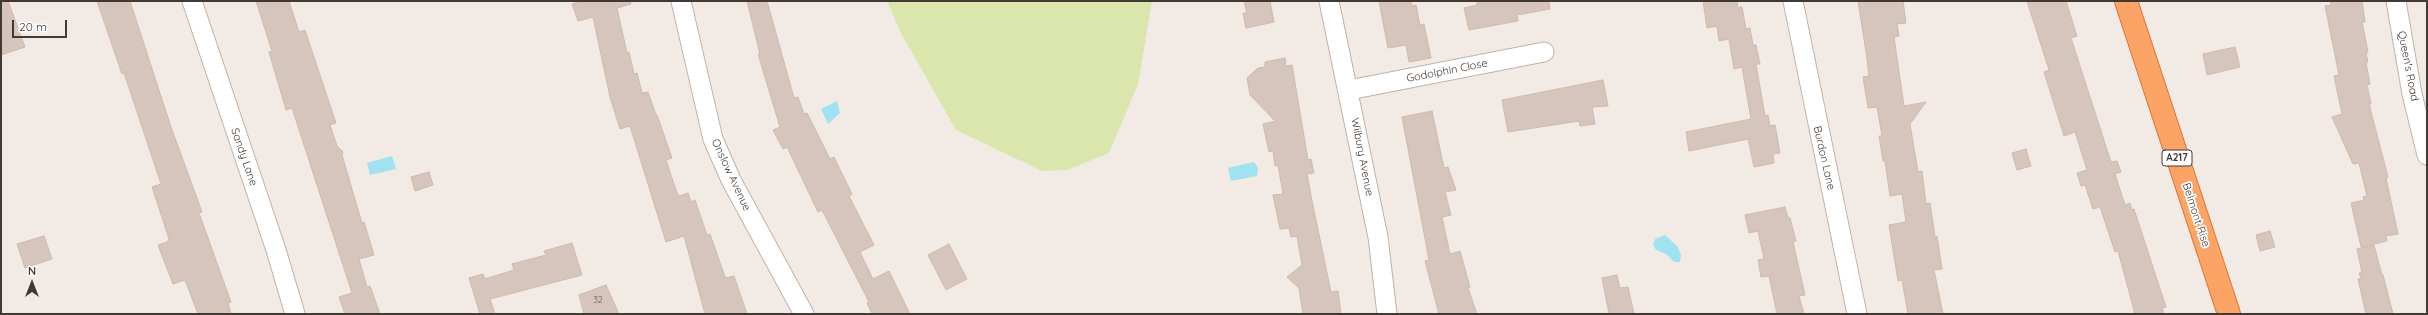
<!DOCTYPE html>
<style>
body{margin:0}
#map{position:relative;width:2428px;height:315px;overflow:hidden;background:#f2eae4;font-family:Quicksand,sans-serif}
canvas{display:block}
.frame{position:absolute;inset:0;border:2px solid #433934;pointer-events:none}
.north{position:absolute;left:12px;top:263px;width:40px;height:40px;-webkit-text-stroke:3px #fff;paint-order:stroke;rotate:0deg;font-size:11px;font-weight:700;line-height:16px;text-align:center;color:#433934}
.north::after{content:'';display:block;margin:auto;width:14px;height:18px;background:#433934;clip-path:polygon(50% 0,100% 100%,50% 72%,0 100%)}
.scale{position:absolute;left:12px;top:20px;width:55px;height:18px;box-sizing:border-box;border:2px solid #433934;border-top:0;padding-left:5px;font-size:12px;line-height:14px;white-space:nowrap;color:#433934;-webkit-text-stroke:3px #fff;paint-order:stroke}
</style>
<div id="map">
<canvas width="2428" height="315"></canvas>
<div class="frame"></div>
<div class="north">N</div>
<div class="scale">20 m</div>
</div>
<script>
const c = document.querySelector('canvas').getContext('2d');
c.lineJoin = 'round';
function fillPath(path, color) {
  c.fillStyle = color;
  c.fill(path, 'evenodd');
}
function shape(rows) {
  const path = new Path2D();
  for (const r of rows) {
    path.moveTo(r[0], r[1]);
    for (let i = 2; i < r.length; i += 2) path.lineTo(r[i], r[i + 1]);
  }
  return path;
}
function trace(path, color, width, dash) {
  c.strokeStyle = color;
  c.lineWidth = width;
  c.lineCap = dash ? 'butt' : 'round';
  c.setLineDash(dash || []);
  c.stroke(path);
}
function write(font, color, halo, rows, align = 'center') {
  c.font = font + ' Quicksand,sans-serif';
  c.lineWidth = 3.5;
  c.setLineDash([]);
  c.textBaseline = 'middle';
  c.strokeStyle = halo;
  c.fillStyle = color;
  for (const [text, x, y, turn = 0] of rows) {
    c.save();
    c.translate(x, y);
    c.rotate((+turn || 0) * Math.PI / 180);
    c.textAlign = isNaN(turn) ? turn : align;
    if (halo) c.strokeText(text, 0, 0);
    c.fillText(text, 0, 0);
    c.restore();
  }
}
fillPath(shape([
 [887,1,1152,1,1138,84,1109,153,1067,170,1042,171,956,130,901,33]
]), '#dae6ac');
fillPath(shape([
 [837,101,840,113,828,124,821,109],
 [392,156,396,169,370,175,367,163],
 [1254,162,1258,168,1257,176,1231,181,1228,168],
 [1665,235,1678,247,1681,255,1680,262,1674,262,1666,254,1656,250,1653,244,1655,239]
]), '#a0e2ef');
const building = shape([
 [1,1,8,1,25,47,1,55,1,1],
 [97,1,130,1,171,127,202,212,199,213,231,302,228,303,231,314,198,314,185,280,173,284,158,245,167,242,169,239,152,187,161,184,124,73,122,74,97,1],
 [256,1,289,1,299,32,305,30,336,123,330,125,337,146,343,152,342,155,362,223,364,222,374,255,359,259,367,287,370,286,380,314,345,314,339,297,352,293,292,108,286,110,269,52,272,51,256,1],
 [581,1,630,1,631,4,617,8,627,53,629,52,634,74,637,73,642,93,648,92,656,115,657,115,672,158,666,160,677,193,679,196,688,193,691,202,695,200,707,235,710,234,724,274,726,278,734,276,747,314,705,314,684,236,666,242,630,126,620,129,610,97,593,17,578,21,572,4,581,1],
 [747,1,767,1,794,98,798,97,804,114,807,113,830,159,834,157,852,194,849,196,874,245,860,252,873,279,889,271,910,314,872,314,867,303,869,302,822,210,818,212,787,147,783,149,773,130,780,127,758,54,760,54,747,1],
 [1244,1,1270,1,1274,22,1246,28,1243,13,1247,13,1244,1],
 [1379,1,1411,1,1412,6,1416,5,1420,25,1424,24,1431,58,1409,62,1406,45,1388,48,1379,1],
 [1477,1,1549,1,1550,9,1517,15,1518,21,1469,30,1464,8,1477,5,1477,1],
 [1703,1,1737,1,1738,8,1742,7,1746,29,1750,28,1753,45,1756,45,1760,64,1756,64,1765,116,1768,115,1770,126,1775,125,1780,153,1773,154,1774,163,1754,167,1748,139,1689,151,1686,132,1751,119,1742,67,1734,69,1729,39,1719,41,1717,26,1707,28,1703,1],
 [1858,1,1903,1,1906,23,1897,24,1899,36,1894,37,1904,106,1926,102,1910,124,1918,172,1922,171,1926,204,1930,203,1935,237,1937,236,1942,269,1934,270,1943,314,1908,314,1902,280,1898,281,1889,225,1906,222,1902,194,1890,196,1885,161,1883,161,1879,136,1882,136,1877,107,1868,108,1863,77,1869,76,1867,58,1858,1],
 [2027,1,2066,1,2077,36,2071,38,2111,162,2117,161,2121,172,2115,174,2125,205,2130,203,2132,210,2134,209,2166,307,2162,308,2164,314,2135,314,2118,251,2115,252,2100,207,2093,209,2085,185,2081,186,2077,173,2087,170,2075,132,2064,136,2044,72,2049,70,2027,1],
 [2330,1,2362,1,2365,22,2362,22,2368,52,2366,53,2368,62,2366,63,2370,84,2367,85,2371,104,2369,104,2388,177,2386,178,2398,234,2386,236,2387,241,2361,247,2351,203,2364,200,2363,197,2367,196,2359,163,2353,164,2332,117,2342,114,2334,76,2339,75,2325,6,2331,5,2330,1],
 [2235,47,2240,67,2207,75,2203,54,2235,47],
 [1285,58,1286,66,1292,65,1308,160,1311,159,1314,173,1307,174,1312,201,1331,292,1338,291,1341,314,1303,314,1299,288,1287,277,1302,265,1297,236,1291,237,1289,228,1280,229,1273,195,1283,194,1278,165,1275,166,1273,151,1269,152,1263,124,1275,121,1250,95,1247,78,1258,68,1265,67,1265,62,1285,58],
 [1603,80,1608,106,1592,107,1595,124,1580,126,1579,121,1508,132,1502,100,1603,80],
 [1432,111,1444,168,1448,167,1456,190,1445,192,1451,215,1442,217,1450,254,1460,251,1470,287,1468,288,1477,314,1439,314,1425,261,1429,260,1402,117,1432,111],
 [2026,149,2031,166,2017,170,2012,153,2026,149],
 [429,172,433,185,415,191,411,177,429,172],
 [1785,207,1788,218,1790,218,1796,241,1793,242,1805,295,1799,296,1804,314,1777,314,1769,276,1761,277,1758,260,1764,259,1758,231,1749,233,1745,215,1785,207],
 [2270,231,2275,247,2260,251,2256,235,2270,231],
 [44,236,52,259,25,268,17,244,44,236],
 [572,243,582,275,490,299,495,314,480,314,469,278,483,274,485,279,514,270,512,264,546,255,544,251,572,243],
 [949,244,967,279,946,290,928,255,949,244],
 [2374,245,2382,275,2383,275,2393,314,2366,314,2358,279,2361,278,2359,273,2362,273,2357,249,2374,245],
 [1617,275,1620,288,1628,287,1634,314,1609,314,1602,278,1617,275],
 [606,285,619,314,584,314,579,295,606,285]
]);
fillPath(building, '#d6c5bc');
trace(building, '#ceb9ad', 1);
const minor = shape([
 [192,1,276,250,295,314],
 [681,1,713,139,731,180,804,314],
 [1329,1,1378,237,1387,314],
 [1793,1,1857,314],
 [2396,1,2412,94,2427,155],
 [1349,90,1544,52]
]);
const highway = shape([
 [2126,1,2229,314]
]);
trace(minor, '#c0b2a9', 21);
trace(highway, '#da7535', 24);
trace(minor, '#fff', 19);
trace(highway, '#fca465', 22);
write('9px', '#685c56', null, [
 ["32",598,300]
]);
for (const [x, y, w] of [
 [2177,158,30]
]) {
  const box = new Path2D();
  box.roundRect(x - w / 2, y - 8, w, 16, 3);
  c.fillStyle = '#fff';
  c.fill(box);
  trace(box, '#433934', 1);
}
write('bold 10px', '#433934', null, [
 ["A217",2177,158]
]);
write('11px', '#433934', '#fff', [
 ["Queen's Road",2408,66,79],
 ["Godolphin Close",1447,71,-11],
 ["Sandy Lane",244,157,71],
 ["Wilbury Avenue",1362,157,79],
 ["Burdon Lane",1824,158,77],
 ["Onslow Avenue",731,175,65],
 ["Belmont Rise",2196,215,72]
]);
</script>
